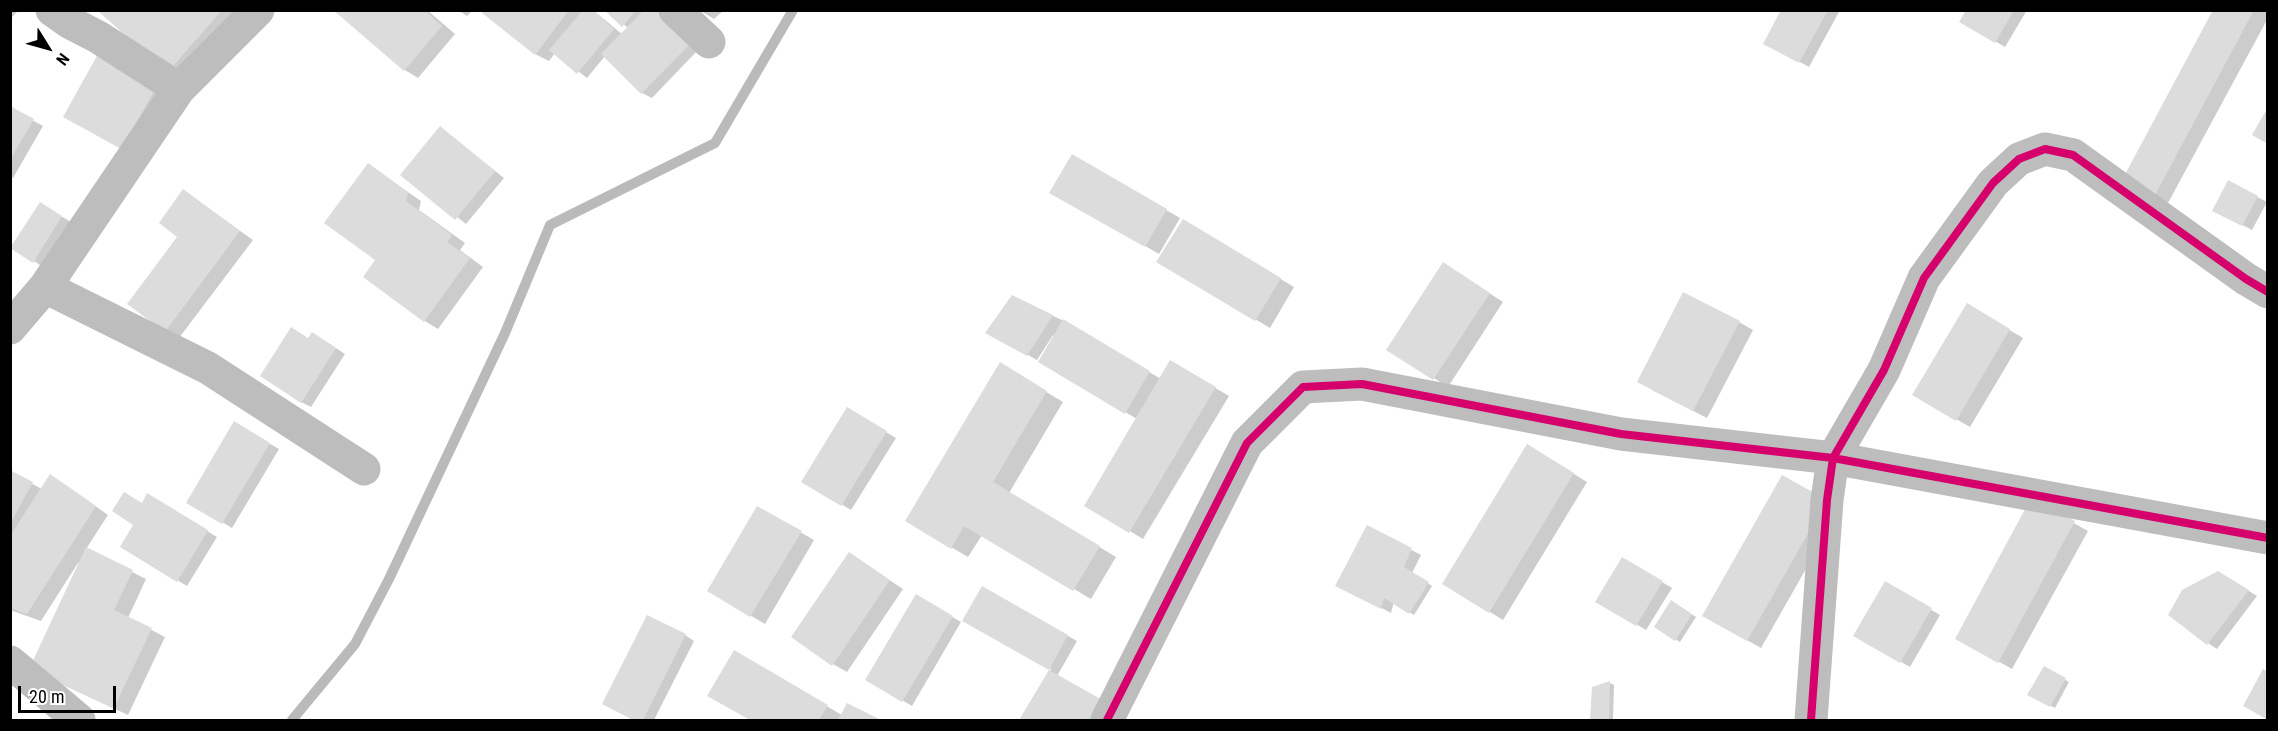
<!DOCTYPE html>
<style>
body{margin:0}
#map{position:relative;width:2278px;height:731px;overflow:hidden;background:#fff;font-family:"Roboto Condensed",sans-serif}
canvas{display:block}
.frame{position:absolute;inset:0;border:12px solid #000;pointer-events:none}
.north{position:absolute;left:18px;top:18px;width:60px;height:60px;-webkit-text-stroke:4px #fff;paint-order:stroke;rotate:127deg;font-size:16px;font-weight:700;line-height:24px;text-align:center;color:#000}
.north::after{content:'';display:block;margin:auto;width:21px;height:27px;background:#000;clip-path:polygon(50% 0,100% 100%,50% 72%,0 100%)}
.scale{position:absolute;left:18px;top:686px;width:98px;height:27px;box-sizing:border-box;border:3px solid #000;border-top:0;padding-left:8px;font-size:18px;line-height:21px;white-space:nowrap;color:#000;-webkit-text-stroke:4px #fff;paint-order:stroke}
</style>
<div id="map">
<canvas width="2278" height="731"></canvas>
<div class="frame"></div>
<div class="north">N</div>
<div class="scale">20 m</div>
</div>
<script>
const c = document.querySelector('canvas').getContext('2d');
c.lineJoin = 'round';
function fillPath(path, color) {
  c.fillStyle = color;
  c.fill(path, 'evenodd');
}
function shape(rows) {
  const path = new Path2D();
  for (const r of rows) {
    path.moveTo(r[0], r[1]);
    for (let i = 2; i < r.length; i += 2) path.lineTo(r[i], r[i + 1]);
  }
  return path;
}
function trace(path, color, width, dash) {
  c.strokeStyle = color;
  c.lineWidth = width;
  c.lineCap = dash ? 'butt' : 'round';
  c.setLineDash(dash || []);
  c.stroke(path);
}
fillPath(shape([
 [10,10,19,10,10,19],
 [99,10,242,10,181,79],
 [337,10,427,10,455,34,418,78,405,70],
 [458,10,473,10,467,16],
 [486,10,593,10,623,35,629,29,607,10,657,10,698,50,652,98,642,93,605,56,587,78,555,53,549,61,535,54],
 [699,10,724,10,714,19],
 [1782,10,1840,10,1809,67,1765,43],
 [1968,10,2027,10,2005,47,1961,21],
 [2215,10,2268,10,2268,18,2168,203,2124,179],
 [99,56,169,95,135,156],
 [10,108,43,126,13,178,10,177],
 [441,128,504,178,466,224,403,174],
 [1072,156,1180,218,1159,254,1051,192],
 [368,165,421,201,419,210,465,243,460,250,483,267,438,329,425,321,377,260],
 [2228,182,2267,202,2252,230,2223,215],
 [184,191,253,240,179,338,166,330],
 [40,204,71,222,43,267,34,261],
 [1183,221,1294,287,1270,328,1159,262],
 [1457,272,1503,302,1448,387,1388,349],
 [1012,297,1064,321,1161,379,1171,362,1229,396,1143,539,1086,505,1137,419,1040,362,1055,337,1053,335,1037,360,987,332],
 [1967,305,2023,338,1970,427,1914,395],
 [1739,322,1753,330,1707,418,1652,390],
 [322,339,345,354,311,407,301,402,309,340],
 [1000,364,1063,402,1009,493,1116,557,1091,599,982,535,968,557,907,521],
 [847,409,896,438,851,510,803,481],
 [234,423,279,449,232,528,188,502],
 [1541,454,1587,482,1503,620,1444,584],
 [10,472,42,489,64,484,108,515,86,549,146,579,128,618,165,637,128,715,44,676,80,564,78,563,41,621,10,610],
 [1783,477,1840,509,1761,648,1704,616],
 [148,495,217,537,187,586,122,546,135,524],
 [2032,500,2088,531,2012,669,1957,638],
 [758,508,814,540,765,624,709,591],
 [1367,527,1421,555,1412,573,1432,586,1414,615,1394,602,1391,613,1347,590],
 [850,554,903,589,847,672,833,664],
 [1623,559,1672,588,1646,630,1597,601],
 [2218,572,2257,596,2217,649,2208,643],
 [1886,583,1940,615,1910,667,1855,635],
 [982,588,1077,641,1057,676,1113,720,1020,720,1051,669,964,621],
 [916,596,961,622,912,706,867,679],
 [1672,602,1696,617,1680,642,1656,627],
 [685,635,694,641,654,720,635,720,613,709],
 [734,652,842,715,847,705,877,720,753,720,709,695],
 [2044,668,2069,682,2055,708,2029,694],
 [1610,683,1614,685,1613,720,1592,720,1593,688]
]), '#0003');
trace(shape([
 [292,720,355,644,389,579,505,333,550,225,715,143,793,10]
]), '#bababa', 10);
fillPath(shape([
 [97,10,222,10,167,73],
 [333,10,424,10,442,26,404,71],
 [484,10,569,10,535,55,482,13],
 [583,10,593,10,614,29,577,74,549,50],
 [604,10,636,10,622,27],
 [644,10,656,10,690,44,641,94,601,54],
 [1781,10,1828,10,1799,63,1763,44],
 [1966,10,2014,10,1995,43,1959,22],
 [2213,10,2254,10,2154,197,2122,180],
 [98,54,157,86,121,149,63,117],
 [10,106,34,119,10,160],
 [2268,107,2268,144,2252,135],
 [440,126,495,171,455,220,400,175],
 [1072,154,1167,209,1145,247,1049,193],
 [368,163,408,192,406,201,452,235,447,242,470,258,424,322,363,277,375,260,324,223],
 [2228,180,2258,196,2242,226,2212,211],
 [183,189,240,231,165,332,127,304,177,237,159,223],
 [40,202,62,216,33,263,10,248],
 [1183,219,1281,278,1255,321,1156,262],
 [1443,262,1490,293,1433,380,1386,350],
 [1683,292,1740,321,1693,411,1637,382],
 [1012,295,1053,315,1027,356,985,333],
 [1967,303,2010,329,1956,421,1912,395],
 [1063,319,1150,371,1125,414,1038,362],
 [291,327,308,338,312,332,336,348,301,403,260,376],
 [1170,360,1216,387,1129,533,1084,506],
 [1000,362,1047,391,993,482,1100,546,1073,591,964,526,951,549,905,521],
 [847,407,887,431,841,506,801,482],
 [234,421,270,443,222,524,186,503],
 [1527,444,1574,473,1489,613,1442,584],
 [10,470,33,482,10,524],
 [50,474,96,506,27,614,10,608,10,536],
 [1782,475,1827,500,1747,641,1702,616],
 [124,492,142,503,147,493,208,530,177,582,120,547,133,525,112,511],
 [2031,498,2075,521,1998,663,1955,639],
 [757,506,802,531,750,617,707,591],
 [1367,525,1412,548,1404,567,1429,582,1409,614,1384,598,1381,609,1335,586],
 [86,547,133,570,114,610,152,628,114,708,29,669],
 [849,552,890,580,832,666,791,637],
 [1622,557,1663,581,1636,626,1595,602],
 [2218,571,2249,590,2207,645,2168,615,2182,590],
 [1885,581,1932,608,1900,663,1853,636],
 [982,586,1068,635,1049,670,1106,702,1095,720,1019,720,1049,670,962,621],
 [916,594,953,616,902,702,865,680],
 [1671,600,1692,614,1675,641,1654,627],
 [647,615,686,634,643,720,633,720,602,704],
 [734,650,828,705,819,720,750,720,707,696],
 [2044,666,2066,678,2050,707,2027,695],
 [2263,669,2268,672,2268,720,2243,706],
 [1610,681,1609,720,1590,720,1592,687],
 [847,703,881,720,838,720]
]), '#dcdcdc');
trace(shape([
 [52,10,69,22,98,37,179,89],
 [675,10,709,42],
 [45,287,208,368,364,469],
 [10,328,45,287,179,89,258,10],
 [10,662,79,720],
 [1107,720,1247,443,1303,387,1362,384,1621,434,1833,458,2268,538],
 [1811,720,1827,500,1833,458,1884,370,1924,278,1993,183,2019,159,2045,149,2073,155,2246,279,2268,292]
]), '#bdbdbd', 33);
trace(shape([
 [1107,720,1247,443,1303,387,1362,384,1621,434,1833,458,2268,538],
 [1811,720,1827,500,1833,458,1884,370,1924,278,1993,183,2019,159,2045,149,2073,155,2246,279,2268,292]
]), '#d6006c', 8);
</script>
